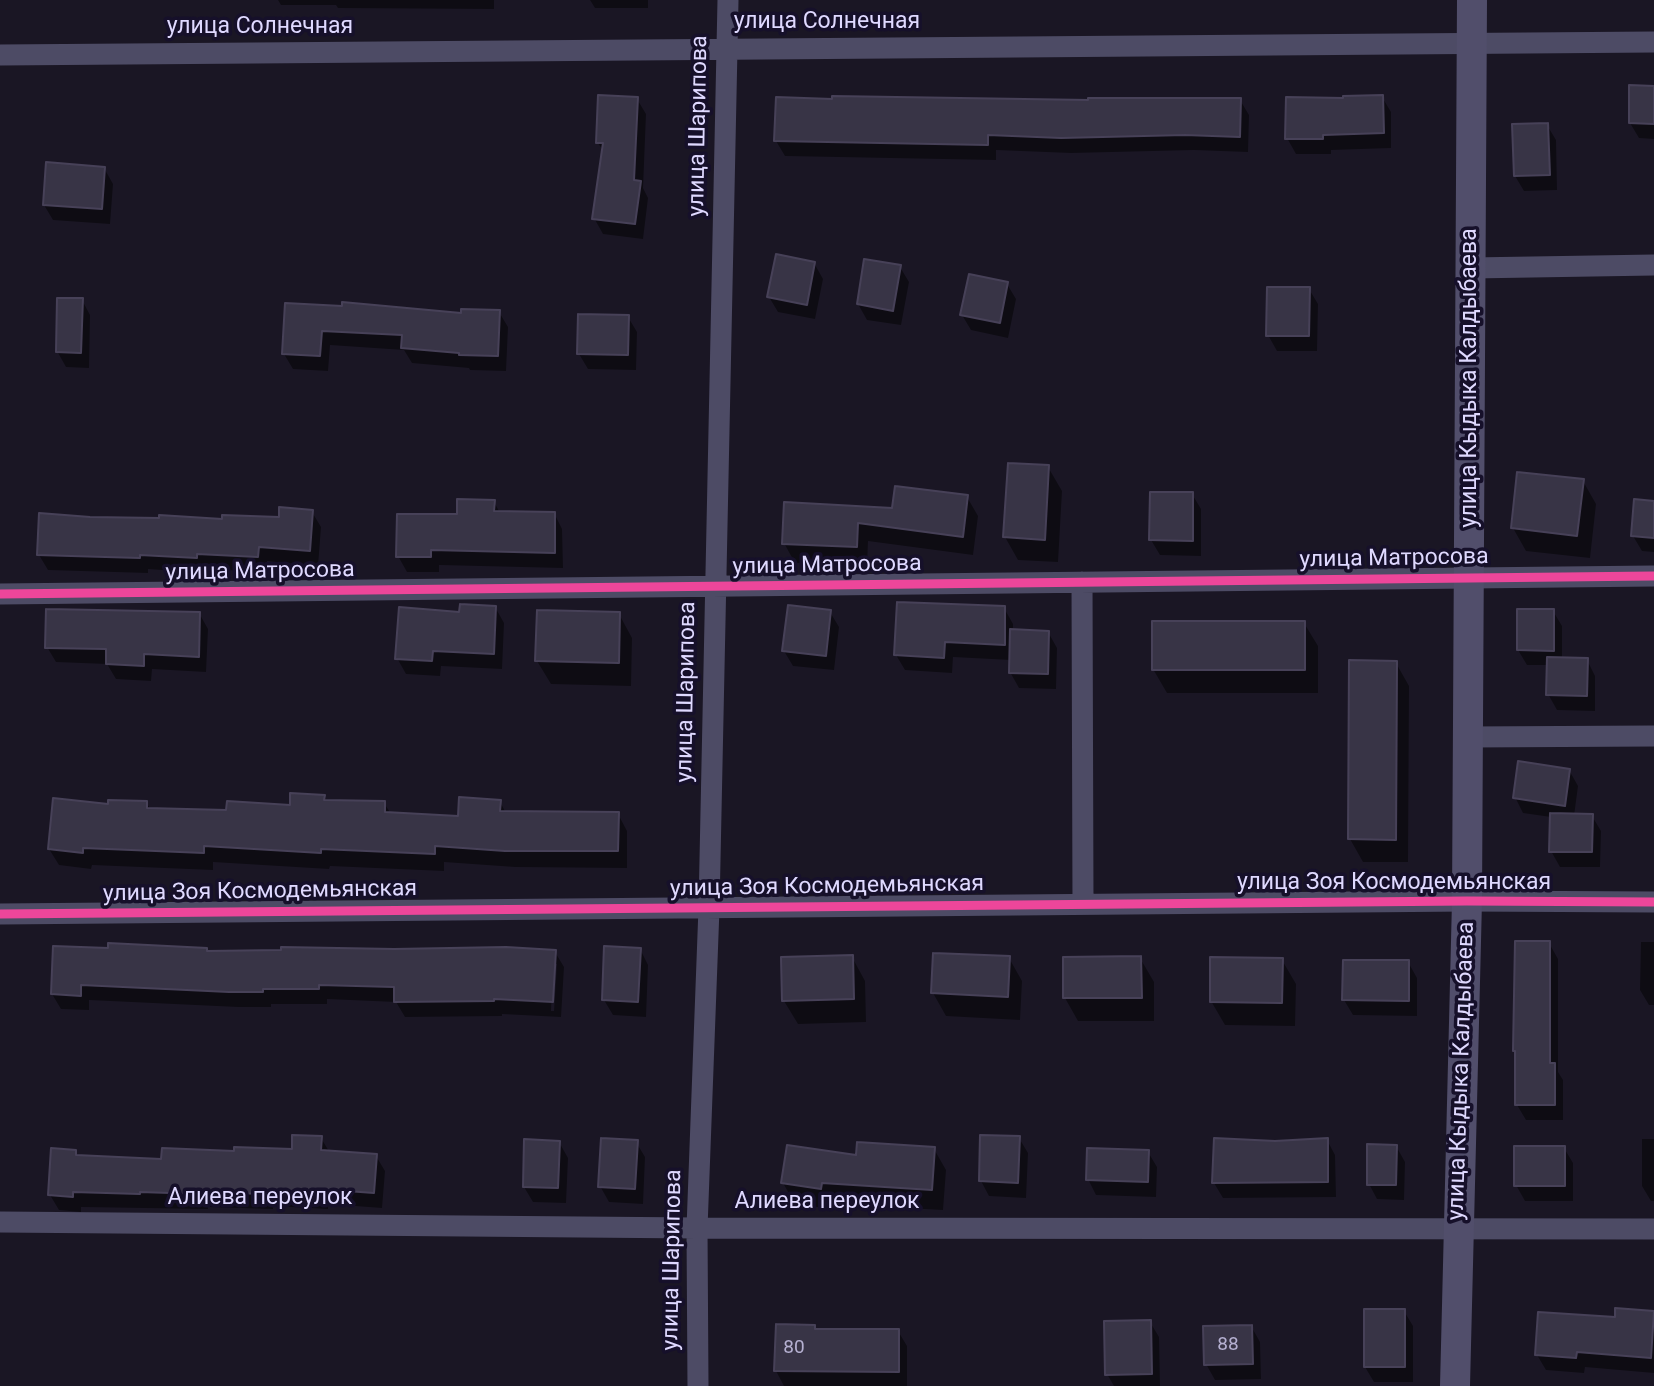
<!DOCTYPE html>
<meta charset="utf-8">
<style>
body{margin:0}
canvas{display:block;background:#1a1624}
</style>
<canvas width="1654" height="1386"></canvas>
<script>
const c = document.querySelector('canvas').getContext('2d');
c.lineJoin = 'round';
function fillPath(path, color) {
  c.fillStyle = color;
  c.fill(path, 'evenodd');
}
function shape(rows) {
  const path = new Path2D();
  for (const r of rows) {
    path.moveTo(r[0], r[1]);
    for (let i = 2; i < r.length; i += 2) path.lineTo(r[i], r[i + 1]);
  }
  return path;
}
function trace(path, color, width, dash) {
  c.strokeStyle = color;
  c.lineWidth = width;
  c.lineCap = dash ? 'butt' : 'round';
  c.setLineDash(dash || []);
  c.stroke(path);
}
function write(font, color, halo, rows, align = 'center') {
  c.font = font + ' Roboto,sans-serif';
  c.lineWidth = 7;
  c.setLineDash([]);
  c.textBaseline = 'middle';
  c.strokeStyle = halo;
  c.fillStyle = color;
  for (const [text, x, y, turn = 0] of rows) {
    c.save();
    c.translate(x, y);
    c.rotate((+turn || 0) * Math.PI / 180);
    c.textAlign = isNaN(turn) ? turn : align;
    if (halo) c.strokeText(text, 0, 0);
    c.fillText(text, 0, 0);
    c.restore();
  }
}
fillPath(shape([
 [278,0,494,0,494,9,338,8,336,5,281,5],
 [590,0,648,0,648,8,595,8],
 [1654,87,1654,139,1639,138,1630,123],
 [1382,97,1391,112,1391,148,1331,150,1331,154,1296,154,1287,138,1345,100],
 [637,99,646,114,643,188,648,198,643,239,603,234,594,218,604,152,598,143],
 [777,99,1019,99,1090,102,1240,100,1249,115,1248,152,1194,150,1071,153,996,150,996,160,785,156,776,141],
 [1547,125,1556,140,1557,190,1524,191,1515,176],
 [104,168,113,184,110,224,53,220,44,205],
 [814,263,823,279,815,319,778,312,769,297],
 [900,267,909,282,901,325,867,320,858,304],
 [1007,284,1016,299,1008,338,971,330,962,315],
 [1309,289,1318,304,1317,351,1277,351,1268,335],
 [82,300,90,315,89,368,66,367,57,351],
 [344,308,462,315,499,312,508,327,506,371,470,370,469,368,412,363,404,350,330,345,328,371,293,369,284,354],
 [628,317,637,332,636,370,588,369,579,354],
 [1048,467,1062,491,1058,562,1018,560,1005,537],
 [1583,481,1596,504,1590,558,1526,551,1513,528],
 [1192,494,1201,509,1201,556,1160,555,1151,540],
 [967,497,978,516,973,555,868,541,867,566,795,563,784,543,894,509],
 [494,502,500,513,554,513,562,529,563,568,439,565,439,572,407,572,398,556,459,516],
 [1654,502,1654,552,1642,551,1633,536],
 [312,512,321,527,318,566,267,561,266,572,205,569,205,573,148,569,148,573,48,570,39,555,90,518,224,521,280,519],
 [495,607,504,623,502,669,441,666,440,676,406,674,397,658,461,613],
 [1004,608,1013,624,1013,631,1048,632,1057,648,1056,689,1019,688,1010,672,1011,660,953,657,952,673,905,670,896,655],
 [1553,611,1562,626,1562,659,1587,660,1595,676,1595,711,1557,710,1548,694,1549,665,1527,665,1518,650],
 [830,612,839,627,834,670,793,666,784,651],
 [199,613,208,629,206,672,152,669,151,681,116,679,107,664,56,662,47,647],
 [619,614,632,638,631,686,551,684,537,661],
 [1304,623,1318,646,1318,693,1167,693,1153,669],
 [1396,663,1409,686,1408,862,1363,862,1350,839],
 [1569,770,1578,786,1574,816,1592,816,1601,831,1600,867,1560,867,1551,851,1551,817,1523,813,1515,797],
 [324,797,326,802,384,803,391,814,460,818,500,802,506,813,618,814,627,831,627,868,515,867,444,862,444,871,330,866,329,869,213,862,213,870,92,865,91,869,59,865,49,849,110,805,146,802,151,810,228,812,291,807],
 [1641,942,1654,942,1654,1005,1649,1005,1640,990],
 [1549,943,1558,959,1558,1072,1563,1080,1563,1120,1526,1120,1517,1105],
 [54,948,207,953,555,952,564,967,561,1017,502,1014,502,1016,405,1017,396,1002,327,999,327,1004,271,1004,271,1007,238,1007,89,1000,89,1010,61,1009,52,994],
 [553,964,557,964,554,1011,551,1011],
 [640,949,648,965,646,1017,613,1015,604,1000],
 [852,957,865,981,866,1022,798,1024,784,1001],
 [1009,958,1022,981,1020,1020,946,1016,933,993],
 [1140,958,1154,982,1154,1021,1078,1021,1065,998],
 [1282,960,1296,984,1295,1026,1225,1025,1211,1001],
 [1408,962,1417,978,1417,1016,1353,1015,1344,1000],
 [321,1138,330,1153,376,1156,385,1171,382,1208,328,1204,328,1209,273,1206,273,1209,208,1207,208,1209,81,1207,81,1212,59,1210,50,1195,75,1151,78,1157,163,1161,235,1153,293,1151],
 [1019,1138,1028,1153,1026,1198,989,1196,981,1181],
 [1642,1139,1654,1139,1654,1201,1651,1201,1642,1186],
 [1327,1140,1335,1155,1336,1197,1223,1198,1214,1183,1275,1142],
 [559,1142,568,1158,566,1203,533,1202,524,1187],
 [636,1142,645,1157,643,1204,609,1202,600,1186],
 [1396,1146,1405,1162,1404,1200,1377,1199,1369,1184],
 [1564,1148,1573,1163,1573,1201,1525,1201,1516,1185],
 [934,1149,946,1170,943,1210,833,1204,832,1209,795,1204,783,1183,858,1157],
 [1148,1152,1157,1167,1156,1197,1096,1195,1088,1179],
 [1617,1310,1654,1313,1654,1373,1585,1367,1584,1373,1546,1370,1537,1355,1616,1319],
 [1404,1311,1413,1326,1413,1382,1374,1382,1365,1367],
 [1150,1322,1159,1337,1160,1386,1114,1386,1107,1374],
 [1251,1326,1260,1342,1261,1379,1215,1380,1206,1364],
 [816,1331,898,1331,907,1346,907,1386,784,1386,776,1371]
]), '#0007');
const building = shape([
 [1629,85,1654,86,1654,124,1629,123,1629,85],
 [598,95,638,97,634,180,641,181,635,224,592,219,603,143,596,143,598,95],
 [1383,95,1384,133,1323,135,1323,139,1285,139,1286,97,1343,98,1343,96,1383,95],
 [832,96,1088,100,1088,98,1241,98,1240,137,1185,135,1061,138,988,135,988,145,774,141,776,97,832,99,832,96],
 [1548,123,1550,175,1514,176,1512,124,1548,123],
 [46,162,105,167,102,209,43,205,46,162],
 [776,254,815,262,807,305,767,297,776,254],
 [864,259,901,265,893,311,857,304,864,259],
 [969,274,1008,282,1000,323,960,315,969,274],
 [1267,287,1310,287,1309,336,1266,336,1267,287],
 [57,298,83,298,81,353,56,352,57,298],
 [342,302,461,313,461,309,500,310,498,356,459,355,459,353,401,348,402,335,322,331,320,356,282,354,285,303,342,306,342,302],
 [578,314,629,315,628,355,577,354,578,314],
 [1008,463,1049,465,1045,540,1003,537,1008,463],
 [1517,472,1584,479,1577,536,1511,528,1517,472],
 [895,486,968,495,963,537,858,523,857,547,782,544,784,502,892,508,895,486],
 [1150,492,1193,492,1193,541,1149,540,1150,492],
 [457,499,495,500,494,511,555,512,555,553,431,550,431,557,396,557,397,514,457,514,457,499],
 [1634,499,1654,501,1654,538,1631,536,1634,499],
 [279,507,313,510,310,551,259,547,258,557,197,554,197,558,140,555,140,558,37,555,39,513,90,517,159,518,159,515,222,519,222,515,279,517,279,507],
 [897,602,1005,606,1005,645,945,642,944,658,894,655,897,602],
 [460,604,496,606,494,654,433,651,432,661,395,659,399,607,459,612,460,604],
 [788,605,831,610,826,656,782,651,788,605],
 [46,609,200,612,199,657,144,654,144,666,106,664,106,649,45,648,46,609],
 [1517,609,1554,609,1554,651,1517,650,1517,609],
 [537,610,620,612,619,663,535,661,537,610],
 [1152,621,1305,621,1305,670,1152,670,1152,621],
 [1010,629,1049,631,1048,674,1009,673,1010,629],
 [1547,657,1588,658,1587,696,1546,695,1547,657],
 [1349,660,1397,661,1396,840,1348,839,1349,660],
 [1518,761,1570,769,1565,806,1513,798,1518,761],
 [290,793,325,795,324,800,385,801,385,812,458,816,459,797,501,800,500,811,619,812,618,851,505,851,435,846,435,854,321,849,321,853,204,846,204,853,83,848,83,853,48,849,53,798,108,804,108,800,147,801,147,808,226,810,227,801,290,805,290,793],
 [1550,813,1593,814,1592,852,1549,852,1550,813],
 [1515,941,1550,941,1550,1063,1555,1063,1555,1105,1515,1105,1515,1051,1513,1051,1515,941],
 [108,943,207,948,207,951,281,950,281,947,394,949,506,947,556,950,553,1002,494,999,494,1001,394,1002,394,987,319,985,319,989,263,989,263,992,229,992,81,985,81,996,51,994,53,946,108,948,108,943],
 [604,946,641,948,638,1002,602,1000,604,946],
 [933,953,1010,956,1008,997,931,993,933,953],
 [853,955,854,999,782,1001,781,957,853,955],
 [1141,956,1142,998,1063,998,1063,957,1141,956],
 [1210,957,1283,958,1282,1003,1210,1002,1210,957],
 [1343,960,1409,960,1409,1001,1342,1000,1343,960],
 [292,1135,322,1136,321,1150,377,1154,374,1193,320,1189,320,1194,265,1192,265,1194,201,1192,200,1194,140,1192,140,1194,73,1192,73,1197,48,1195,51,1148,76,1150,76,1155,161,1159,162,1148,234,1151,234,1147,292,1149,292,1135],
 [980,1135,1020,1136,1018,1183,979,1181,980,1135],
 [601,1138,638,1140,635,1189,598,1187,601,1138],
 [1214,1138,1275,1141,1328,1138,1328,1182,1212,1183,1214,1138],
 [524,1139,560,1141,558,1188,523,1187,524,1139],
 [857,1142,935,1147,932,1190,822,1183,821,1189,781,1183,787,1145,856,1155,857,1142],
 [1367,1144,1397,1145,1396,1185,1367,1185,1367,1144],
 [1514,1146,1565,1146,1565,1186,1514,1186,1514,1146],
 [1087,1148,1149,1150,1148,1182,1086,1180,1087,1148],
 [1615,1308,1654,1311,1651,1358,1577,1352,1576,1358,1535,1355,1538,1312,1615,1317,1615,1308],
 [1364,1309,1405,1309,1405,1367,1364,1367,1364,1309],
 [1151,1320,1152,1374,1105,1375,1104,1321,1151,1320],
 [776,1324,815,1325,815,1329,899,1329,899,1372,774,1371,776,1324],
 [1252,1325,1253,1364,1204,1365,1203,1326,1252,1325]
]);
fillPath(building, '#383446');
trace(building, '#474158', 2);
trace(shape([
 [0,55,1654,42],
 [1471,268,1654,265],
 [1082,582,1083,904],
 [0,594,1654,576],
 [1468,737,1654,736],
 [0,914,1467,901,1654,902],
 [0,1222,697,1228,1654,1229],
 [698,1386,697,1228,709,908,728,0]
]), '#4d4b65', 21);
trace(shape([
 [1455,1386,1467,901,1472,0]
]), '#514e6b', 30);
trace(shape([
 [0,594,1654,576],
 [0,914,1467,901,1654,902]
]), '#ed469a', 9);
write('19px', '#b5b0d1', null, [
 ["88",1228,1345],
 ["80",794,1348]
]);
write('23px', '#dfd9ff', '#16102a', [
 ["улица Солнечная",827,22],
 ["улица Солнечная",260,27],
 ["улица Шарипова",699,126,-89],
 ["улица Кыдыка Калдыбаева",1470,378,-90],
 ["улица Матросова",1394,559,-1],
 ["улица Матросова",827,566,-1],
 ["улица Матросова",260,572,-1],
 ["улица Шарипова",687,692,-89],
 ["улица Зоя Космодемьянская",1394,883],
 ["улица Зоя Космодемьянская",827,887,-1],
 ["улица Зоя Космодемьянская",260,892,-1],
 ["улица Кыдыка Калдыбаева",1462,1071,-88],
 ["Алиева переулок",260,1198],
 ["Алиева переулок",827,1202],
 ["улица Шарипова",673,1260,-89]
]);
</script>
